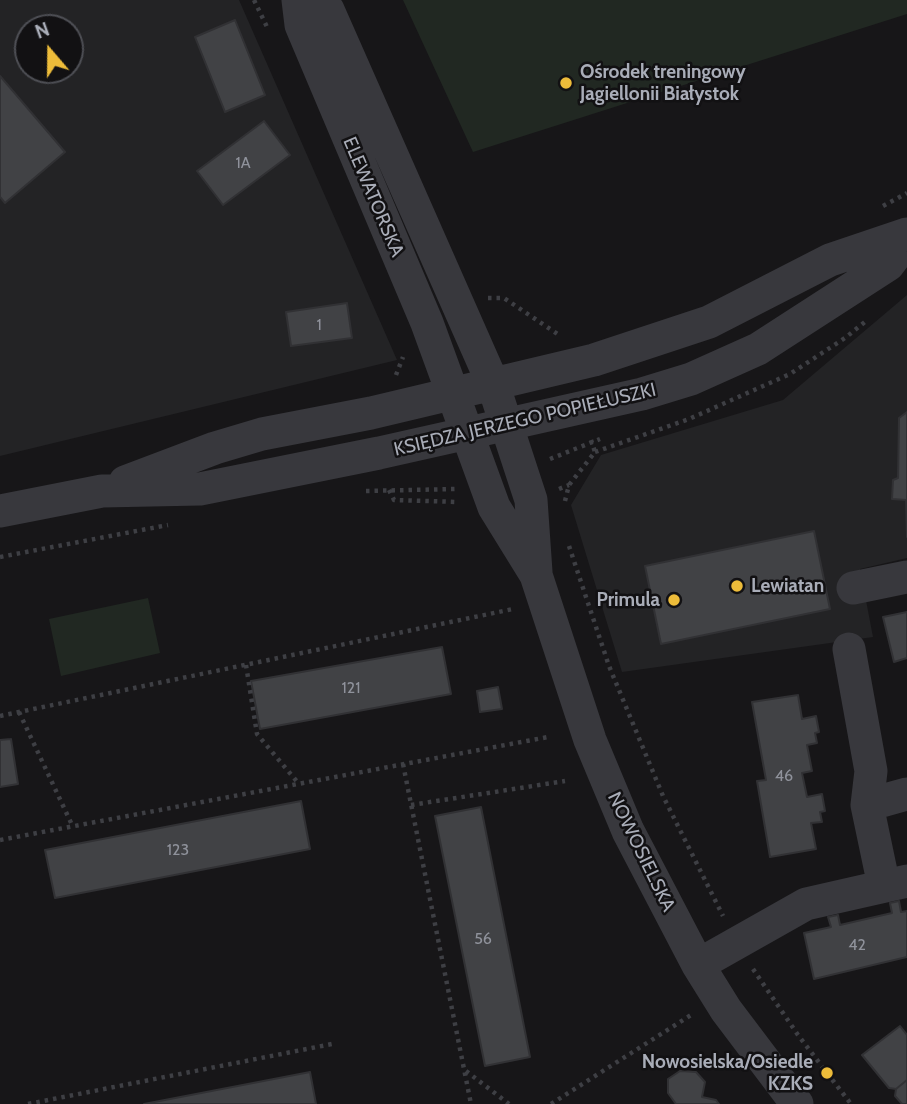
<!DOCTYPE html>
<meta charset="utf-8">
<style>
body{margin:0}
#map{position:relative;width:907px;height:1104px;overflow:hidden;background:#171618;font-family:Cabin,sans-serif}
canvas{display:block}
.north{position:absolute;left:14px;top:14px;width:70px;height:70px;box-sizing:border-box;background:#121113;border:2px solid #4e4f55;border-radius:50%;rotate:340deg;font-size:19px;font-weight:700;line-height:28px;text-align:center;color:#a9adb8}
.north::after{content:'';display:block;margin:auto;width:24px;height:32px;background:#edbc3a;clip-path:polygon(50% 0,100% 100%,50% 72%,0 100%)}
</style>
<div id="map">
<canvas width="907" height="1104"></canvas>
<div class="north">N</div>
</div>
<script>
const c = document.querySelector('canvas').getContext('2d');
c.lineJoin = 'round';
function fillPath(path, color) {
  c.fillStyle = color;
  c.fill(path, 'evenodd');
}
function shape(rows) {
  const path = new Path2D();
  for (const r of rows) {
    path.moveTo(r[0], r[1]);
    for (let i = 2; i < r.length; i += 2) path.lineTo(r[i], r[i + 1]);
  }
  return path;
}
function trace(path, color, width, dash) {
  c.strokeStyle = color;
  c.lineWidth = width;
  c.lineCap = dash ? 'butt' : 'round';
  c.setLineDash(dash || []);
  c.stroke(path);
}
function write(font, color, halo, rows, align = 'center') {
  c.font = font + ' Cabin,sans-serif';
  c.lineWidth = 5;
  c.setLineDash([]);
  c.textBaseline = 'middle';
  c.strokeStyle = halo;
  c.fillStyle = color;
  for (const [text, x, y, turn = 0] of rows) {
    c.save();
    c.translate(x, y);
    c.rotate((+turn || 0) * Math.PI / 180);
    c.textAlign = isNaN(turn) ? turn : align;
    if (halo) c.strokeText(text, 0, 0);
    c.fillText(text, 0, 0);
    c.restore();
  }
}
fillPath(shape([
 [0,0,239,0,397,360,0,456],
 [28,28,70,28,70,70,28,70],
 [907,295,907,558,860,569,873,637,622,672,571,505,601,455,783,400]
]), '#232325');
fillPath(shape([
 [403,0,907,0,907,14,473,152],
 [148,598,160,653,61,676,49,619]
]), '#212822');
const building = shape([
 [235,20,265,95,225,112,195,37,235,20],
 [0,76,65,152,5,203,0,197,0,76],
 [264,121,290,155,223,205,197,171,264,121],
 [347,303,352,338,291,346,286,312,347,303],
 [907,412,907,537,906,500,892,499,893,480,898,478,899,418,907,412],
 [814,531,830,609,661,644,645,566,814,531],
 [907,612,907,658,894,662,883,617,907,612],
 [442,647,451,694,260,729,251,681,442,647],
 [498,687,502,709,480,712,477,691,498,687],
 [798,695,802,719,816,716,819,732,815,733,817,743,807,745,812,771,802,773,807,797,822,794,825,811,820,812,822,822,811,823,816,849,770,857,757,781,766,780,752,702,798,695],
 [11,739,18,784,0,787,0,740,11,739],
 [301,801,310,849,55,898,45,850,301,801],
 [481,807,530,1057,485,1066,435,816,481,807],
 [899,901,901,912,907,911,907,957,814,979,804,933,831,927,828,917,838,915,840,925,892,913,890,903,899,901],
 [900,1026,907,1035,907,1080,896,1089,889,1088,862,1055,900,1026],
 [680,1071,696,1072,705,1082,702,1097,716,1100,719,1104,676,1104,668,1093,668,1079,680,1071],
 [310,1072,316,1104,144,1104,279,1078,310,1072],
 [907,1080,907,1104,902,1104,895,1096,896,1089,907,1080]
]);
fillPath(building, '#414245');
trace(building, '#313134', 2);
trace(shape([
 [254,0,267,27],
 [883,206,907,193],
 [488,298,504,298,559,335],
 [396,375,403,357],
 [595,452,689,419,790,374,845,338,866,321],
 [550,459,600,439],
 [559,489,569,485],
 [389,490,394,500,458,502],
 [366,491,455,489],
 [565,501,569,485,595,452,591,440],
 [569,546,609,666,663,796,723,916],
 [0,557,168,525],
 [246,665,257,734,299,784],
 [19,712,73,827],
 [0,716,513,609],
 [403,764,471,1104],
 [411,805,565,781],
 [0,840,548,737],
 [753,969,798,1035,851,1104],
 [466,1071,509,1104],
 [28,1104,332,1044],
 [551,1104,691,1015]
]), '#3e3f44', 4.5, [3.5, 5]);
trace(shape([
 [298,0,301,25,427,323,494,507,536,575,590,740,628,831,698,965,726,1010,797,1104],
 [318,0,328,10,493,384,531,500,536,572],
 [125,482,215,448,262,434,371,413,594,360,709,322,830,260,907,234],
 [0,511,102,491,200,489,379,453,642,394,691,379,758,349,888,265,907,240],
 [853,588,907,577],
 [849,649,871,771,867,805,884,886],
 [867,805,907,794],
 [698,965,806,904,907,881]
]), '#38383d', 33);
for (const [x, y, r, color] of [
 [566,83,7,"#edbc3a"],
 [737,586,7,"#edbc3a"],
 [674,600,7,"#edbc3a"],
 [827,1073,7,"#edbc3a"]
]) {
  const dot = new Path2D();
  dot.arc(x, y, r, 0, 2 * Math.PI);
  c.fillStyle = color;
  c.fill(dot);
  trace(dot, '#121113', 2.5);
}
write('16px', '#8f929b', null, [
 ["1A",243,163],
 ["1",319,325],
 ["121",351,688],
 ["46",784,776],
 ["123",178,850],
 ["56",483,939],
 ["42",857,945]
]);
write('bold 19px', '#a9adb8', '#121113', [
 ["Ośrodek treningowy",580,72],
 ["Jagiellonii Białystok",580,94],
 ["Lewiatan",751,586],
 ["Primula",660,600,"right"],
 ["Nowosielska/Osiedle",813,1062,"right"],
 ["KZKS",813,1084,"right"]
], 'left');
write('19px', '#a9adb8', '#121113', [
 ["ELEWATORSKA",373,197,67],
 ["KSIĘDZA JERZEGO POPIEŁUSZKI",525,420,-13],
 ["NOWOSIELSKA",641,852,64]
]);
</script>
